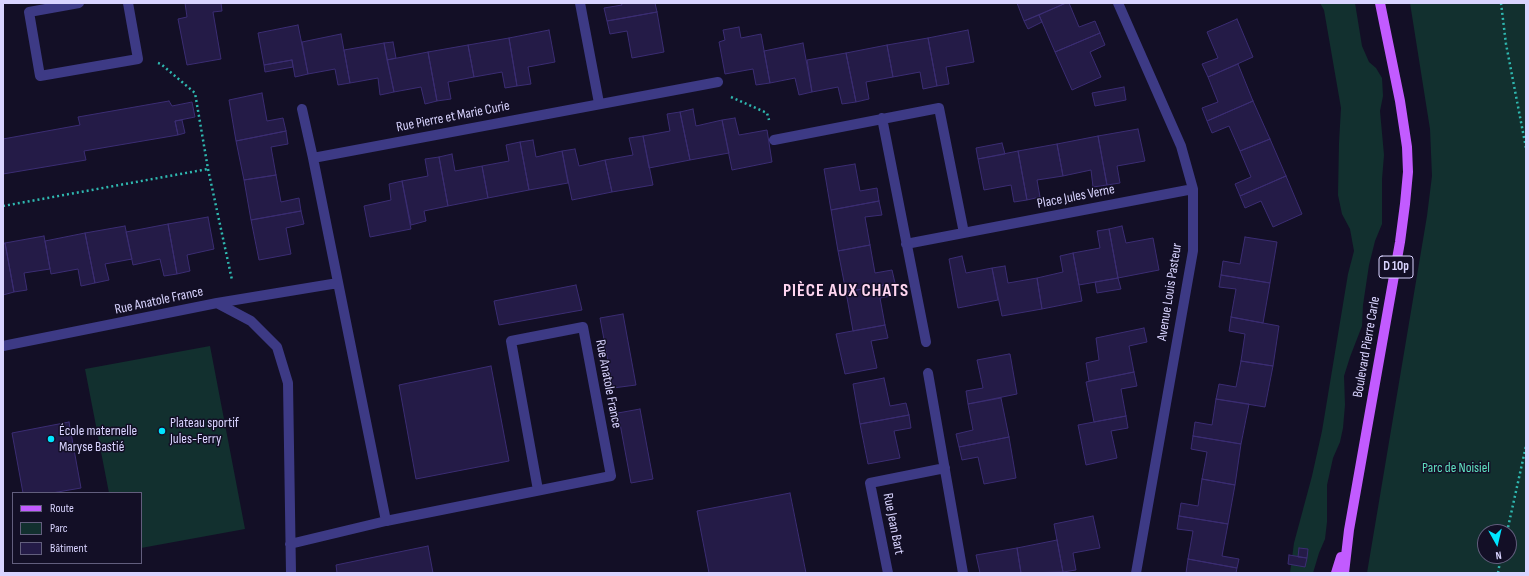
<!DOCTYPE html>
<meta charset="utf-8">
<style>
body{margin:0}
#map{position:relative;width:1529px;height:576px;overflow:hidden;background:#130f26;font-family:"Sofia Sans Condensed",sans-serif}
canvas{display:block}
.frame{position:absolute;inset:0;border:4px solid #d9d4ff;pointer-events:none}
.legend{position:absolute;left:12px;top:492px;width:130px;height:72px;box-sizing:border-box;background:#130f26;border:1px solid #625e7d;margin:0;padding:5px 7px;list-style:none;font-size:12px;color:#d9d4ff}
.legend li{display:flex;align-items:center;gap:8px;height:20px}
.legend b{width:20px;border:1px solid #625e7d}
.north{position:absolute;left:1477px;top:524px;width:40px;height:40px;box-sizing:border-box;background:#130f26;border:1px solid #625e7d;border-radius:50%;rotate:172deg;font-size:11px;font-weight:700;line-height:16px;text-align:center;color:#d9d4ff}
.north::after{content:'';display:block;margin:auto;width:14px;height:18px;background:#00e5ff;clip-path:polygon(50% 0,100% 100%,50% 72%,0 100%)}
</style>
<div id="map">
<canvas width="1529" height="576"></canvas>
<div class="frame"></div>
<ul class="legend">
<li><b style="height:5px;background:#c25bff"></b>Route</li>
<li><b style="height:11px;background:#12302f"></b>Parc</li>
<li><b style="height:11px;background:#241b47"></b>Bâtiment</li>
</ul>
<div class="north">N</div>
</div>
<script>
const c = document.querySelector('canvas').getContext('2d');
c.lineJoin = 'round';
function fillPath(path, color) {
  c.fillStyle = color;
  c.fill(path, 'evenodd');
}
function shape(rows) {
  const path = new Path2D();
  for (const r of rows) {
    path.moveTo(r[0], r[1]);
    for (let i = 2; i < r.length; i += 2) path.lineTo(r[i], r[i + 1]);
  }
  return path;
}
function trace(path, color, width, dash) {
  c.strokeStyle = color;
  c.lineWidth = width;
  c.lineCap = dash ? 'butt' : 'round';
  c.setLineDash(dash || []);
  c.stroke(path);
}
function write(font, color, halo, rows, align = 'center') {
  c.font = font + ' "Sofia Sans Condensed",sans-serif';
  c.lineWidth = 3;
  c.setLineDash([]);
  c.textBaseline = 'middle';
  c.strokeStyle = halo;
  c.fillStyle = color;
  for (const [text, x, y, turn = 0] of rows) {
    c.save();
    c.translate(x, y);
    c.rotate((+turn || 0) * Math.PI / 180);
    c.textAlign = isNaN(turn) ? turn : align;
    if (halo) c.strokeText(text, 0, 0);
    c.fillText(text, 0, 0);
    c.restore();
  }
}
fillPath(shape([
 [1320,3,1355,3,1362,46,1369,62,1376,68,1382,78,1383,96,1380,111,1384,155,1382,179,1382,224,1375,241,1369,265,1363,305,1362,326,1350,357,1344,376,1345,405,1343,428,1340,442,1333,458,1327,485,1327,522,1325,539,1319,553,1313,573,1290,573,1294,543,1312,476,1322,431,1348,274,1354,251,1350,229,1342,214,1338,195,1339,143,1341,108,1324,10],
 [1410,3,1526,3,1526,573,1367,573,1427,216,1432,176,1430,129],
 [1485,532,1509,532,1509,556,1485,556],
 [210,346,245,529,141,548,141,493,109,493,85,369]
]), '#12302f');
const building = shape([
 [185,3,221,3,222,11,213,12,221,59,187,65,178,19,187,17,185,3],
 [621,3,655,3,657,12,607,21,604,8,622,5,621,3],
 [1017,3,1066,3,1024,21,1017,3],
 [1066,3,1069,3,1079,27,1095,21,1100,33,1055,52,1039,15,1066,3],
 [657,12,664,52,632,58,627,31,610,34,607,21,657,12],
 [1039,15,1042,22,1028,29,1024,21,1039,15],
 [1237,19,1253,57,1208,77,1202,64,1218,58,1207,32,1237,19],
 [298,25,308,74,295,77,292,60,264,65,258,33,298,25],
 [739,27,741,38,761,34,770,83,756,85,753,69,725,74,719,42,725,40,723,30,739,27],
 [549,30,555,62,528,67,531,84,517,86,509,38,549,30],
 [968,30,974,62,946,67,949,84,937,86,928,38,968,30],
 [1100,33,1105,45,1090,52,1101,77,1072,90,1055,52,1100,33],
 [341,34,350,83,338,85,335,69,308,74,302,42,341,34],
 [509,38,517,86,505,88,502,72,474,77,468,45,509,38],
 [928,38,937,86,923,89,920,72,893,77,887,45,928,38],
 [393,42,396,58,387,60,384,43,393,42],
 [384,43,394,92,380,95,378,78,350,83,344,50,384,43],
 [803,43,812,92,799,95,795,78,770,83,764,51,803,43],
 [468,45,474,77,448,82,451,99,437,101,428,52,468,45],
 [887,45,893,77,866,82,869,99,856,102,846,53,887,45],
 [428,52,437,101,425,104,421,87,394,92,387,60,428,52],
 [846,53,856,102,842,104,838,87,812,92,807,60,846,53],
 [292,60,293,67,265,72,264,65,292,60],
 [1238,64,1253,101,1207,121,1202,108,1218,102,1208,77,1238,64],
 [1124,87,1126,100,1095,106,1092,93,1124,87],
 [262,93,267,121,283,118,286,131,236,141,229,100,262,93],
 [169,101,172,106,192,102,195,117,175,121,178,135,84,151,86,160,3,174,3,139,80,125,78,117,169,101],
 [1253,101,1270,139,1240,151,1229,126,1212,133,1207,121,1253,101],
 [693,109,696,126,722,120,729,153,690,160,680,112,693,109],
 [680,112,690,160,649,168,643,136,670,131,667,114,680,112],
 [735,118,739,135,767,130,772,162,732,170,722,120,735,118],
 [182,120,185,133,178,135,175,121,182,120],
 [1138,129,1145,161,1117,166,1120,183,1107,185,1098,136,1138,129],
 [286,131,288,144,271,147,276,175,244,180,236,141,286,131],
 [643,136,653,185,612,192,605,160,633,155,629,138,643,136],
 [1098,136,1107,185,1093,187,1091,170,1063,176,1057,144,1098,136],
 [1270,139,1286,176,1240,196,1235,184,1251,177,1240,151,1270,139],
 [533,140,536,157,562,151,568,183,529,190,520,142,533,140],
 [520,142,529,190,488,198,482,166,509,161,506,145,520,142],
 [1002,143,1005,154,978,159,976,148,1002,143],
 [1057,144,1063,176,1037,180,1040,197,1027,200,1018,151,1057,144],
 [575,149,579,166,605,160,612,192,572,200,562,151,575,149],
 [1018,151,1027,200,1014,202,1011,185,984,190,978,159,1018,151],
 [452,154,455,171,482,166,488,198,448,206,439,157,452,154],
 [439,157,448,206,424,211,426,221,411,225,402,181,428,176,425,159,439,157],
 [855,164,860,191,877,188,879,201,831,210,824,169,855,164],
 [276,175,281,202,299,198,301,211,251,220,244,180,276,175],
 [1286,176,1302,214,1273,227,1261,201,1245,208,1240,196,1286,176],
 [402,181,411,229,370,237,364,206,391,200,389,184,402,181],
 [879,201,882,215,865,217,870,245,838,251,831,210,879,201],
 [301,211,304,224,286,228,291,254,259,260,251,220,301,211],
 [208,217,214,249,187,255,190,271,177,274,168,224,208,217],
 [168,224,177,274,164,276,160,259,133,265,126,232,168,224],
 [125,226,132,259,105,264,109,280,95,283,85,233,125,226],
 [1122,226,1126,243,1153,238,1159,270,1118,278,1109,229,1122,226],
 [1109,229,1118,278,1079,285,1073,253,1100,248,1097,231,1109,229],
 [85,233,95,283,81,286,78,269,51,274,45,241,85,233],
 [44,236,50,269,24,273,27,290,14,292,5,243,44,236],
 [1245,237,1277,242,1270,283,1221,275,1223,261,1240,264,1245,237],
 [5,243,14,292,3,295,3,244,5,243],
 [870,245,875,273,892,270,895,283,846,292,838,251,870,245],
 [1073,253,1082,301,1042,309,1037,278,1063,272,1060,256,1073,253],
 [962,256,966,273,992,268,998,300,958,308,949,259,962,256],
 [1005,266,1008,283,1037,278,1042,309,1002,316,992,268,1005,266],
 [1221,275,1270,283,1263,323,1231,317,1236,289,1219,287,1221,275],
 [1118,278,1121,289,1097,293,1095,282,1118,278],
 [895,283,897,295,880,298,885,325,853,331,846,292,895,283],
 [576,285,582,310,499,325,494,301,576,285],
 [623,314,636,385,613,388,600,318,623,314],
 [1231,317,1279,326,1273,366,1241,361,1245,334,1229,331,1231,317],
 [885,325,888,338,871,341,877,368,845,374,836,334,885,325],
 [1144,328,1147,342,1129,346,1134,372,1089,381,1086,363,1099,360,1096,338,1144,328],
 [1009,354,1010,354,1017,394,968,404,966,391,983,388,977,360,1009,354],
 [1241,361,1273,366,1265,407,1216,399,1219,384,1236,387,1241,361],
 [491,366,509,461,416,479,399,385,491,366],
 [1134,372,1137,386,1121,389,1126,416,1094,422,1086,382,1134,372],
 [884,378,890,406,906,403,909,415,860,424,853,384,884,378],
 [1001,398,1009,437,959,447,956,434,973,430,968,404,1001,398],
 [1216,399,1249,404,1241,444,1193,436,1195,422,1212,425,1216,399],
 [640,409,653,479,631,483,618,413,640,409],
 [909,415,911,428,894,431,900,458,868,464,860,424,909,415],
 [1126,416,1128,428,1111,431,1117,458,1086,465,1078,425,1126,416],
 [69,422,81,488,52,493,23,493,12,433,69,422],
 [1193,436,1241,444,1235,485,1202,479,1207,452,1191,449,1193,436],
 [1009,437,1016,478,984,484,978,457,962,460,959,447,1009,437],
 [1202,479,1235,485,1228,524,1179,516,1181,503,1198,506,1202,479],
 [790,493,806,573,709,573,697,511,790,493],
 [1093,516,1100,548,1073,553,1076,570,1063,572,1054,524,1093,516],
 [1179,516,1228,524,1222,556,1239,559,1237,568,1188,559,1193,531,1177,529,1179,516],
 [1057,540,1063,572,1021,573,1017,548,1057,540],
 [428,546,433,573,337,573,336,565,428,546],
 [1017,548,1021,573,980,573,976,555,1017,548],
 [1299,548,1308,549,1307,558,1298,557,1299,548],
 [1289,555,1307,558,1305,567,1288,564,1289,555],
 [1188,559,1237,568,1236,573,1186,573,1188,559]
]);
fillPath(building, '#241b47');
trace(building, '#3b2d73', 1);
trace(shape([
 [1501,3,1506,44,1526,148],
 [158,63,161,64,195,93,208,169,232,280],
 [731,97,767,113,769,120],
 [3,206,208,169],
 [1507,532,1526,446],
 [1498,573,1501,556]
]), '#2fb8b0', 2.5, [2, 3]);
trace(shape([
 [79,3,29,12,40,76,138,59,128,3],
 [386,521,611,476,583,327,511,341,538,490]
]), '#3d3a85', 10);
trace(shape([
 [580,3,599,103],
 [1118,3,1181,146,1193,189,1193,251,1136,573],
 [302,109,313,158],
 [882,118,926,342],
 [774,140,939,108,964,233],
 [906,244,1193,189],
 [217,303,338,283],
 [3,346,217,303,251,321,277,347,288,383,291,573],
 [928,373,963,573],
 [290,544,386,521,313,158,718,82],
 [888,573,870,483,945,468]
]), '#3d3a85', 10);
trace(shape([
 [1336,573,1341,557],
 [1344,573,1349,530,1400,242,1405,204,1408,172,1407,147,1400,101,1380,3]
]), '#c25bff', 10);
for (const [x, y, r, color] of [
 [162,431,4,"#00e5ff"],
 [51,439,4,"#00e5ff"]
]) {
  const dot = new Path2D();
  dot.arc(x, y, r, 0, 2 * Math.PI);
  c.fillStyle = color;
  c.fill(dot);
  trace(dot, '#130f26', 1.5);
}
for (const [x, y, w] of [
 [1396,267,34]
]) {
  const box = new Path2D();
  box.roundRect(x - w / 2, y - 11, w, 22, 3);
  c.fillStyle = '#130f26';
  c.fill(box);
  trace(box, '#d9d4ff', 1);
}
write('bold 13px', '#d9d4ff', null, [
 ["D 10p",1396,267]
]);
write('14px', '#d9d4ff', '#130f26', [
 ["Rue Pierre et Marie Curie",453,117,-11],
 ["Place Jules Verne",1076,197,-11],
 ["Avenue Louis Pasteur",1170,292,-81],
 ["Rue Anatole France",159,301,-12],
 ["Boulevard Pierre Carle",1367,347,-80],
 ["Rue Anatole France",608,384,79],
 ["Rue Jean Bart",893,524,79]
]);
write('14px', '#d9d4ff', '#130f26', [
 ["Plateau sportif",170,423],
 ["Jules-Ferry",170,439],
 ["École maternelle",59,431],
 ["Maryse Bastié",59,447]
], 'left');
write('14px', '#5fe0c0', '#130f26', [
 ["Parc de Noisiel",1456,468]
]);
c.letterSpacing = '1px';
write('bold 18px', '#ffd6f0', '#130f26', [
 ["PIÈCE AUX CHATS",846,291]
]);
c.letterSpacing = '0px';
</script>
